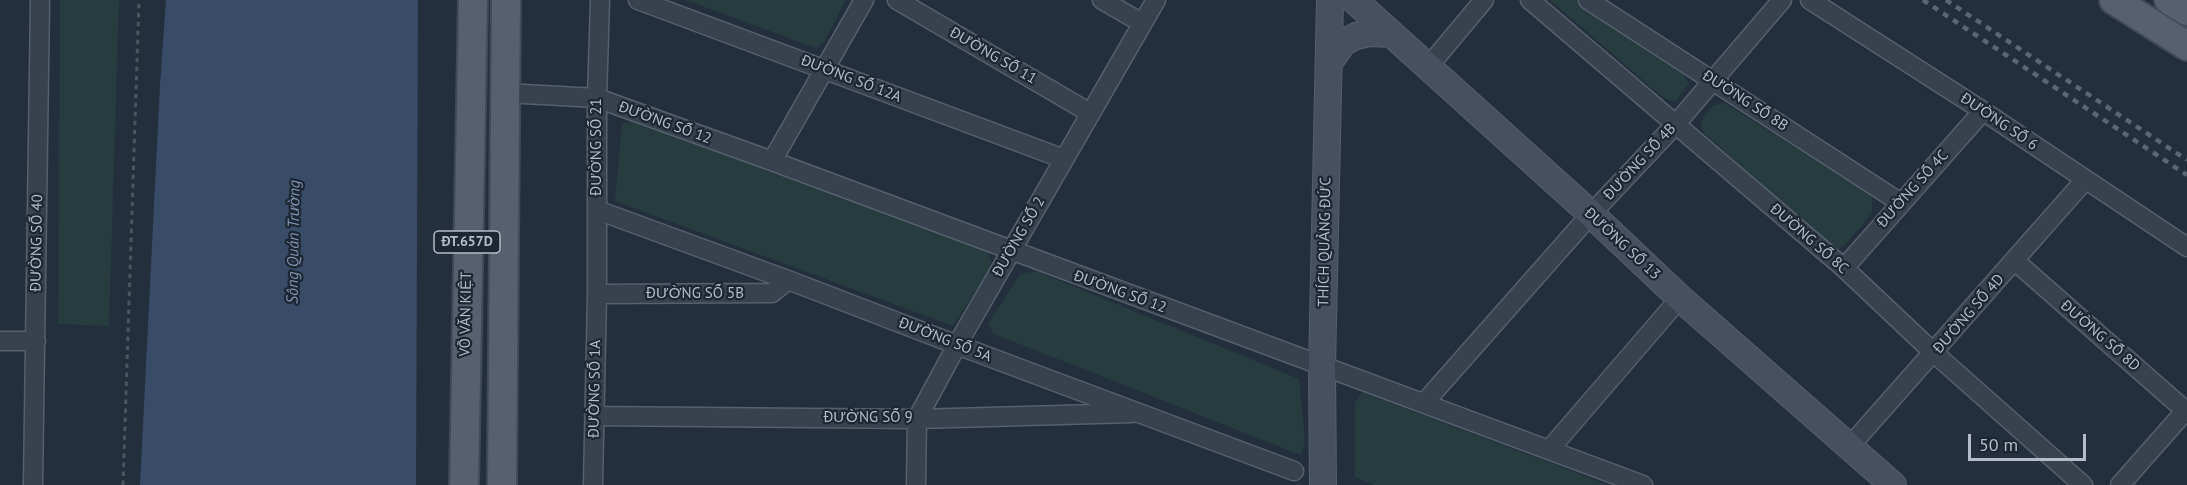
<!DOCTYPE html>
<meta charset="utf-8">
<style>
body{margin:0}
#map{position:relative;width:2187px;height:485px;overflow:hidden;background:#242f3e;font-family:"PT Sans",sans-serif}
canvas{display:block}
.scale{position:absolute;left:1968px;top:434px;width:118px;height:27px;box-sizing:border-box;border:3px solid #b4bcc9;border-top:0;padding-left:8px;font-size:18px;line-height:21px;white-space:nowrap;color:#b4bcc9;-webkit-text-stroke:4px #1d2633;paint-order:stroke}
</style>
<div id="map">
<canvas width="2187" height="485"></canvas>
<div class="scale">50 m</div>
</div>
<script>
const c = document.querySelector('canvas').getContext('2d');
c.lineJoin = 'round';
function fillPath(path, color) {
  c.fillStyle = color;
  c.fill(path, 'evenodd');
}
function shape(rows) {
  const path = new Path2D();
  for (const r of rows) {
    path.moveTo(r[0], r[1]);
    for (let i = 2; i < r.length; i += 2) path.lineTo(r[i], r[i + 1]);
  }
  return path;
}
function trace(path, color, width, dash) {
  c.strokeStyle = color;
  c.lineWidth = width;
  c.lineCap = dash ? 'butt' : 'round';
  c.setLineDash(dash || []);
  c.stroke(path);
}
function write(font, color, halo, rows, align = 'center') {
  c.font = font + ' "PT Sans",sans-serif';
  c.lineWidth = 4.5;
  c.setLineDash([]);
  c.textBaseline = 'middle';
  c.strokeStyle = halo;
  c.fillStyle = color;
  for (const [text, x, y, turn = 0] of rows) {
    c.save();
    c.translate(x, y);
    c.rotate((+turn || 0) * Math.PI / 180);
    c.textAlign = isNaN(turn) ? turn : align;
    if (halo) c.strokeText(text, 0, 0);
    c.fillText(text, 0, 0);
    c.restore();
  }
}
fillPath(shape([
 [60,0,119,0,109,326,58,324],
 [686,0,846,0,824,42,816,48],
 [1550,0,1577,0,1683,74,1689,83,1676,101,1668,100,1659,94],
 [1724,103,1867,191,1872,197,1872,213,1844,246,1837,249,1830,247,1703,132,1701,123,1705,115,1712,106],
 [636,120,988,250,992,266,953,326,615,201,622,123],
 [1036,271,1299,379,1305,441,1301,455,994,334,988,324,1020,274],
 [1362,392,1609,485,1375,485,1355,477,1355,403]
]), '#263c3f');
fillPath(shape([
 [166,0,418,0,416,485,140,485,160,85]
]), '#394c67');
const street = shape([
 [638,0,1064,159],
 [897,0,1090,113],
 [1102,0,1142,23],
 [1530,0,1844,268,1934,353,2083,485],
 [1588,0,1901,203],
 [1810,0,1983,111,2187,247],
 [1428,67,1484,0],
 [505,93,597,98,772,161,1643,485],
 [772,161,864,0],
 [597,210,788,280,957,345,1294,471],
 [2015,261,2186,411],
 [1844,268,1983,111],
 [597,294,772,293,788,280],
 [0,341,36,341],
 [1424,403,1591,214,1675,125,1782,0],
 [594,416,917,419,1132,413],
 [1850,446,2085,180],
 [1549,450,1680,298],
 [33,485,40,0],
 [593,485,597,294,597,98,600,0],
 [916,485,917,419,957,345,1156,0],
 [2120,485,2187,409]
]);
const secondary = shape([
 [1354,0,1591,214,1680,298,1893,485],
 [1329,63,1343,43,1356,36,1370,33,1391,34],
 [1323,485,1322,367,1330,0]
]);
const primary = shape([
 [2114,0,2187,46],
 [2169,0,2187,11],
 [464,485,473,0],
 [502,485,506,0]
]);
trace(street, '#565f6c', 21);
trace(secondary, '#565f6c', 28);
trace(primary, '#414a57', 32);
trace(shape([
 [123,485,139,0]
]), '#44595c', 3, [4.5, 4.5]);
trace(street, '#38414e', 18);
trace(secondary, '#465061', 26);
trace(primary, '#56606e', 28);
trace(shape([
 [1923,0,2187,175],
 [1946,0,2187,160]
]), '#5a6575', 4.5, [6, 6]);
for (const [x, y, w] of [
 [467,242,66]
]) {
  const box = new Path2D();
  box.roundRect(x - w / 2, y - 11, w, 22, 4.5);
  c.fillStyle = '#1d2633';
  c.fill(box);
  trace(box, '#b4bcc9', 1.5);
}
write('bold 14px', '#b4bcc9', null, [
 ["ĐT.657D",467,242]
]);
write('15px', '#b4bcc9', '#1d2633', [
 ["ĐƯỜNG SỐ 11",993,56,30],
 ["ĐƯỜNG SỐ 12A",851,79,21],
 ["ĐƯỜNG SỐ 8B",1745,101,33],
 ["ĐƯỜNG SỐ 6",1999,122,34],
 ["ĐƯỜNG SỐ 12",665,123,20],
 ["ĐƯỜNG SỐ 21",597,147,-90],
 ["ĐƯỜNG SỐ 4B",1640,162,-47],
 ["ĐƯỜNG SỐ 4C",1913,189,-48],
 ["ĐƯỜNG SỐ 2",1019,237,-60],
 ["ĐƯỜNG SỐ 8C",1809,239,41],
 ["THÍCH QUẢNG ĐỨC",1325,242,-89],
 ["ĐƯỜNG SỐ 40",37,243,-89],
 ["ĐƯỜNG SỐ 13",1622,244,43],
 ["ĐƯỜNG SỐ 12",1120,292,20],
 ["ĐƯỜNG SỐ 5B",695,294],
 ["VÕ VĂN KIỆT",466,314,-89],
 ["ĐƯỜNG SỐ 4D",1969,314,-49],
 ["ĐƯỜNG SỐ 8D",2100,336,41],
 ["ĐƯỜNG SỐ 5A",945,340,21],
 ["ĐƯỜNG SỐ 1A",595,389,-89],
 ["ĐƯỜNG SỐ 9",868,418]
]);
write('italic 16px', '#7c92b1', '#1d2633', [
 ["Sông Quán Trường",294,242,-89]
]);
</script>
